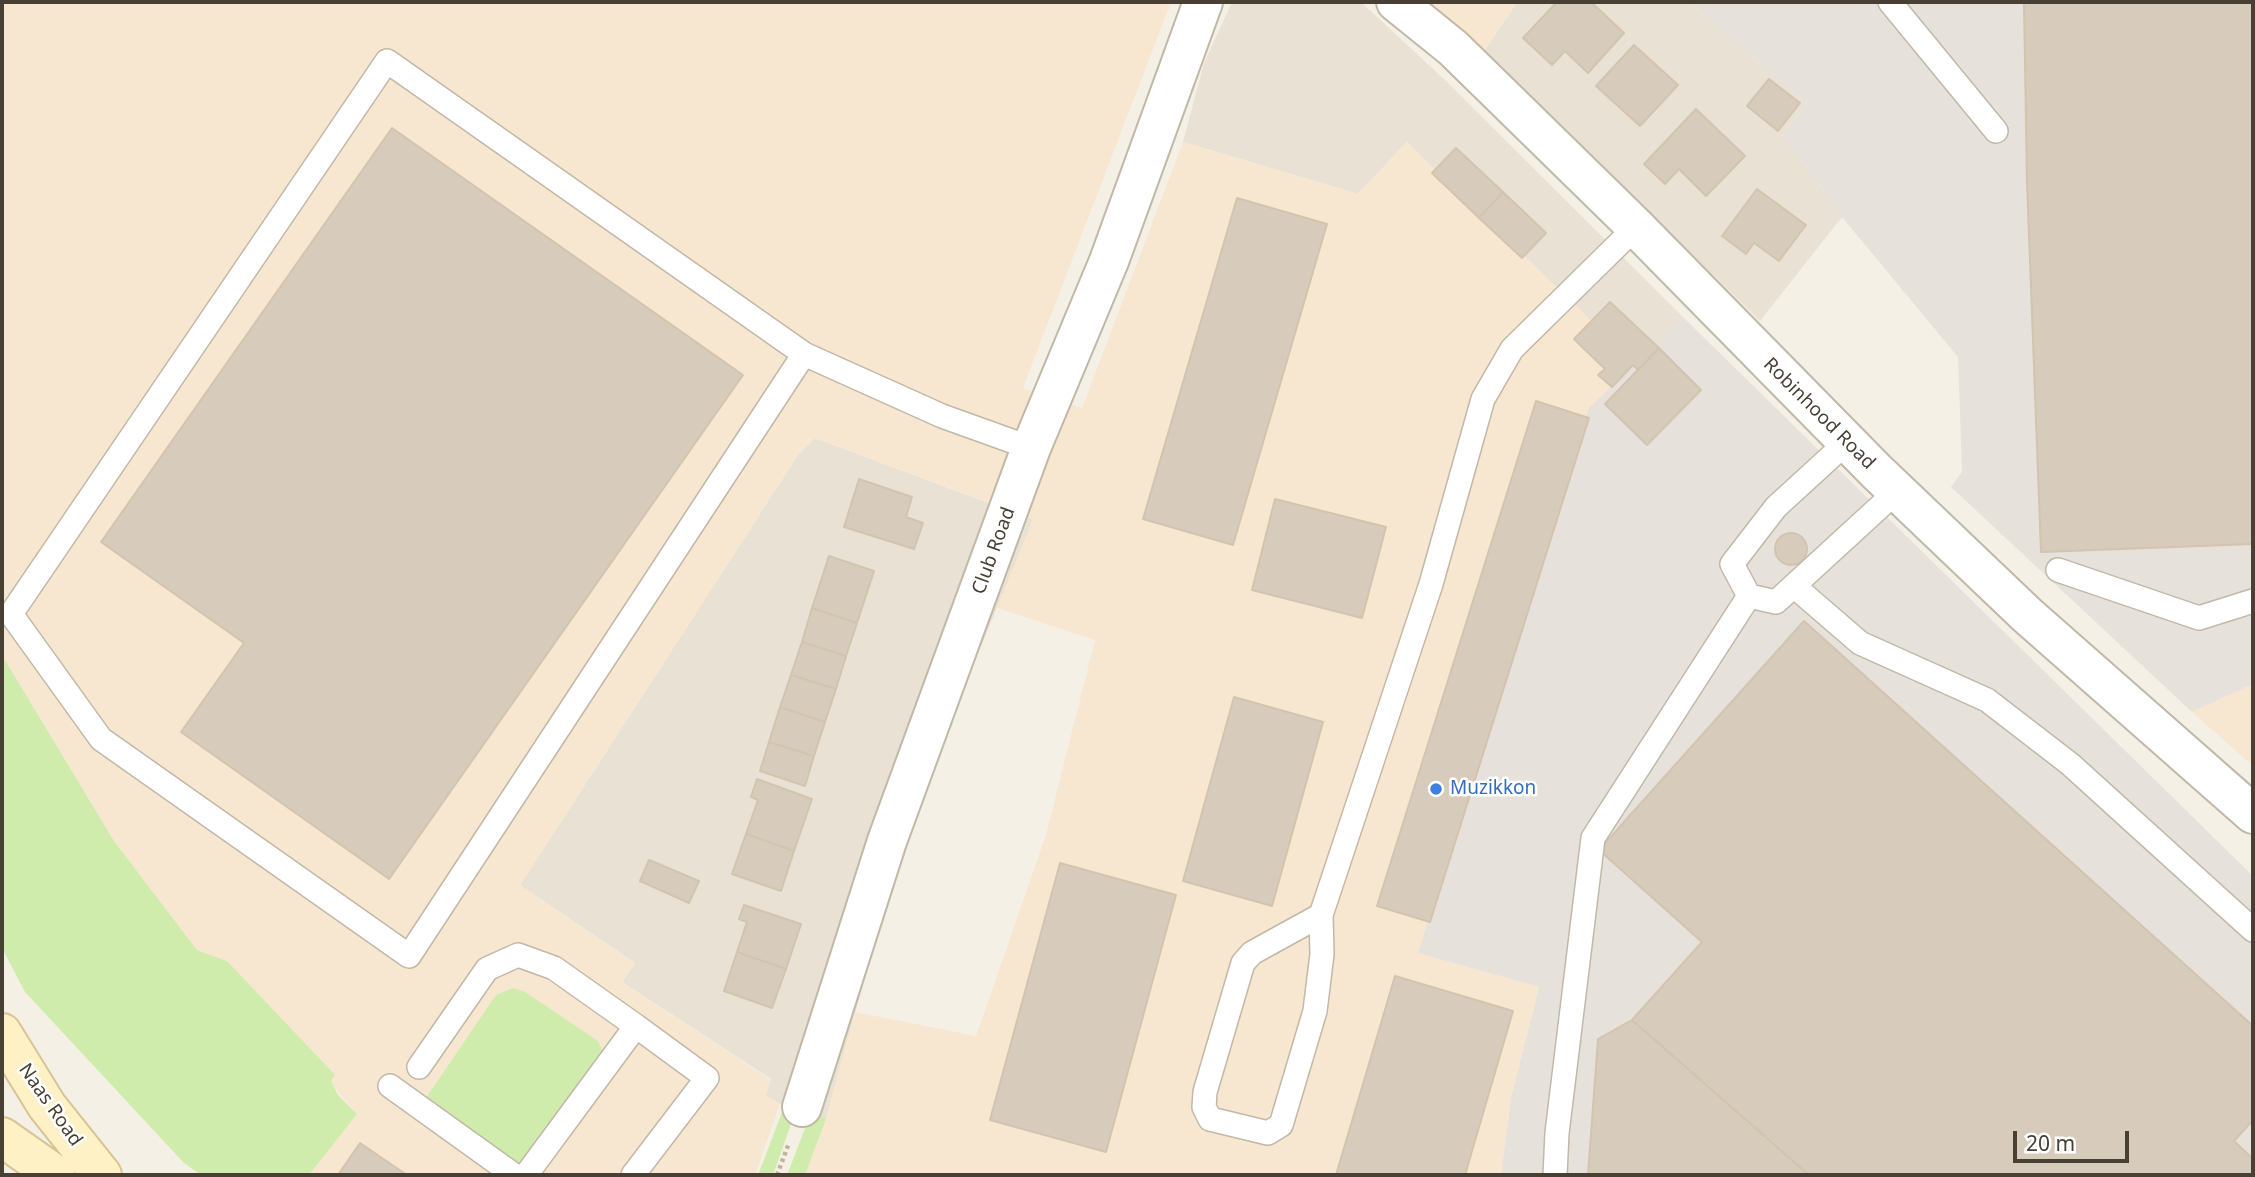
<!DOCTYPE html>
<style>
body{margin:0}
#map{position:relative;width:2255px;height:1177px;overflow:hidden;background:#f4f0e6;font-family:"Noto Sans",sans-serif}
canvas{display:block}
.frame{position:absolute;inset:0;border:4px solid #484035;pointer-events:none}
.scale{position:absolute;left:2013px;top:1131px;width:116px;height:32px;box-sizing:border-box;border:4px solid #484035;border-top:0;padding-left:9px;font-size:21px;line-height:24px;white-space:nowrap;color:#484035;-webkit-text-stroke:5px #fff;paint-order:stroke}
</style>
<div id="map">
<canvas width="2255" height="1177"></canvas>
<div class="frame"></div>
<div class="scale">20 m</div>
</div>
<script>
const c = document.querySelector('canvas').getContext('2d');
c.lineJoin = 'round';
function fillPath(path, color) {
  c.fillStyle = color;
  c.fill(path, 'evenodd');
}
function shape(rows) {
  const path = new Path2D();
  for (const r of rows) {
    if (r.length === 3) {
      path.moveTo(r[0] + r[2], r[1]);
      path.arc(r[0], r[1], r[2], 0, 2 * Math.PI);
      continue;
    }
    path.moveTo(r[0], r[1]);
    for (let i = 2; i < r.length; i += 2) path.lineTo(r[i], r[i + 1]);
  }
  return path;
}
function trace(path, color, width, dash) {
  c.strokeStyle = color;
  c.lineWidth = width;
  c.lineCap = dash ? 'butt' : 'round';
  c.setLineDash(dash || []);
  c.stroke(path);
}
function write(font, color, halo, rows, align = 'center') {
  c.font = font + ' "Noto Sans",sans-serif';
  c.lineWidth = 5;
  c.setLineDash([]);
  c.textBaseline = 'middle';
  c.strokeStyle = halo;
  c.fillStyle = color;
  for (const [text, x, y, turn = 0] of rows) {
    c.save();
    c.translate(x, y);
    c.rotate((+turn || 0) * Math.PI / 180);
    c.textAlign = isNaN(turn) ? turn : align;
    if (halo) c.strokeText(text, 0, 0);
    c.fillText(text, 0, 0);
    c.restore();
  }
}
fillPath(shape([
 [1232,2,1361,2,1446,81,1683,317,1612,387,1598,375,1604,369,1574,339,1407,142,1358,194,1183,142,1204,63],
 [1517,2,1688,2,1807,103,1783,135,1842,217,1760,321,1484,51],
 [815,438,1034,520,945,732,869,963,826,1119,787,1099,780,1104,765,1096,771,1079,622,982,635,963,520,885,798,455]
]), '#e9e2d4');
fillPath(shape([
 [2,2,1171,2,1023,388,1082,408,1183,142,1358,194,1407,142,1592,321,1574,339,1605,369,1599,375,1612,387,1418,953,1539,987,1511,1098,1501,1175,805,1175,826,1119,855,1012,976,1036,1046,835,1095,640,997,608,1033,519,815,438,798,455,520,885,635,963,622,982,771,1080,765,1096,780,1104,755,1175,309,1175,357,1114,227,961,197,950,114,841,2,655],
 [1429,2,1517,2,1484,51],
 [2253,684,2253,766,2192,712]
]), '#f8e7d0');
fillPath(shape([
 [1688,2,2253,2,2253,684,2192,712,1951,487,1962,472,1958,357,1842,217,1783,135,1807,103],
 [1683,317,2253,876,2253,1175,1501,1175,1511,1098,1539,987,1418,953,1589,408]
]), '#e7e1db');
fillPath(shape([
 [2,655,114,841,197,950,227,961,335,1075,331,1081,338,1095,357,1114,309,1175,201,1175,184,1163,25,992,2,948],
 [513,988,525,992,598,1041,604,1054,532,1162,515,1167,426,1098,496,995],
 [787,1099,796,1110,773,1175,758,1175],
 [812,1110,826,1119,805,1175,787,1175]
]), '#d0ecac');
const building = shape([
 [1557,2,1591,2,1624,33,1588,73,1565,51,1552,65,1523,38,1557,2],
 [2024,2,2253,2,2253,544,2041,552,2027,182,2024,2],
 [1634,45,1678,85,1640,126,1596,86,1634,45],
 [1769,79,1800,103,1778,131,1747,106,1769,79],
 [1696,109,1745,156,1706,196,1679,169,1665,184,1644,164,1696,109],
 [392,128,743,375,389,879,181,732,244,643,101,542,392,128],
 [1456,148,1503,192,1479,218,1432,173,1456,148],
 [1757,189,1806,225,1779,261,1754,243,1746,254,1722,236,1757,189],
 [1503,192,1546,233,1522,258,1479,218,1503,192],
 [1237,198,1327,224,1233,545,1143,519,1237,198],
 [1610,302,1659,348,1638,370,1633,365,1612,387,1598,375,1605,369,1574,339,1610,302],
 [1659,348,1701,390,1647,445,1605,404,1659,348],
 [1536,401,1589,418,1430,922,1377,906,1536,401],
 [859,479,912,497,906,517,923,523,914,549,844,527,859,479],
 [1275,499,1386,527,1362,618,1252,590,1275,499],
 [1791,549,16],
 [829,556,874,571,857,623,812,608,829,556],
 [812,608,857,623,846,656,802,642,812,608],
 [1804,621,2253,1026,2253,1120,2234,1141,2253,1159,2253,1175,1809,1175,1632,1020,1702,942,1599,850,1804,621],
 [802,642,846,656,836,689,791,675,802,642],
 [791,675,836,689,825,722,780,707,791,675],
 [1234,697,1323,722,1272,906,1183,881,1234,697],
 [780,707,825,722,814,756,769,742,780,707],
 [769,742,814,756,805,786,760,771,769,742],
 [757,779,812,799,794,851,746,834,758,800,751,797,757,779],
 [746,834,794,851,781,891,732,874,746,834],
 [649,860,699,881,689,903,640,881,649,860],
 [1060,863,1176,895,1106,1152,990,1120,1060,863],
 [744,905,801,924,786,969,737,952,747,922,739,919,744,905],
 [737,952,786,969,772,1008,724,991,737,952],
 [1395,976,1513,1011,1465,1175,1336,1175,1395,976],
 [1632,1020,1809,1175,1588,1175,1598,1039,1632,1020],
 [360,1143,407,1175,338,1175,360,1143]
]);
fillPath(building, '#d7ccbb');
trace(building, '#d2c4ae', 2);
const service = shape([
 [1890,2,1996,131],
 [804,354,409,956,101,739,11,614,387,61,804,354,942,416,1031,448],
 [1847,442,1776,507,1732,564,1749,596,1776,602,1897,491],
 [2058,570,2199,618,2253,601],
 [1794,586,1860,643,1987,700,2070,764,2253,930],
 [1321,915,1252,953,1243,963,1205,1092,1204,1107,1210,1119,1268,1133,1281,1125,1315,1011,1322,954,1321,915,1431,584,1483,399,1512,349,1636,227],
 [419,1067,487,969,518,955,554,968,636,1026],
 [390,1086,514,1175],
 [526,1175,636,1026,707,1078,633,1175],
 [1555,1175,1557,1133,1593,838,1749,596]
]);
const minor = shape([
 [802,1107,887,841,1031,448,1109,261,1203,2]
]);
const tertiary = shape([
 [1396,2,1453,48,1636,227,1876,471,2027,615,2253,814]
]);
const secondary = shape([
 [2,1033,47,1106,102,1175],
 [2,1137,56,1175]
]);
trace(service, '#c1b8a8', 26);
trace(minor, '#c1b8a8', 42);
trace(tertiary, '#c1b8a8', 42);
trace(secondary, '#d8c493', 42);
trace(shape([
 [777,1175,789,1143]
]), '#c3b498', 4.5, [3.5, 3.5]);
trace(service, '#fff', 23);
trace(minor, '#fff', 38);
trace(tertiary, '#fff', 38);
trace(secondary, '#fff1c6', 38);
for (const [x, y, r, color] of [
 [1436,789,7,"#3f7fe0"]
]) {
  const dot = new Path2D();
  dot.arc(x, y, r, 0, 2 * Math.PI);
  c.fillStyle = color;
  c.fill(dot);
  trace(dot, '#fff', 2.5);
}
write('19px', '#484035', '#fff', [
 ["Robinhood Road",1819,414,45],
 ["Club Road",994,551,-70],
 ["Naas Road",50,1105,55]
]);
write('19px', '#366cbe', '#fff', [
 ["Muzikkon",1450,789]
], 'left');
</script>
